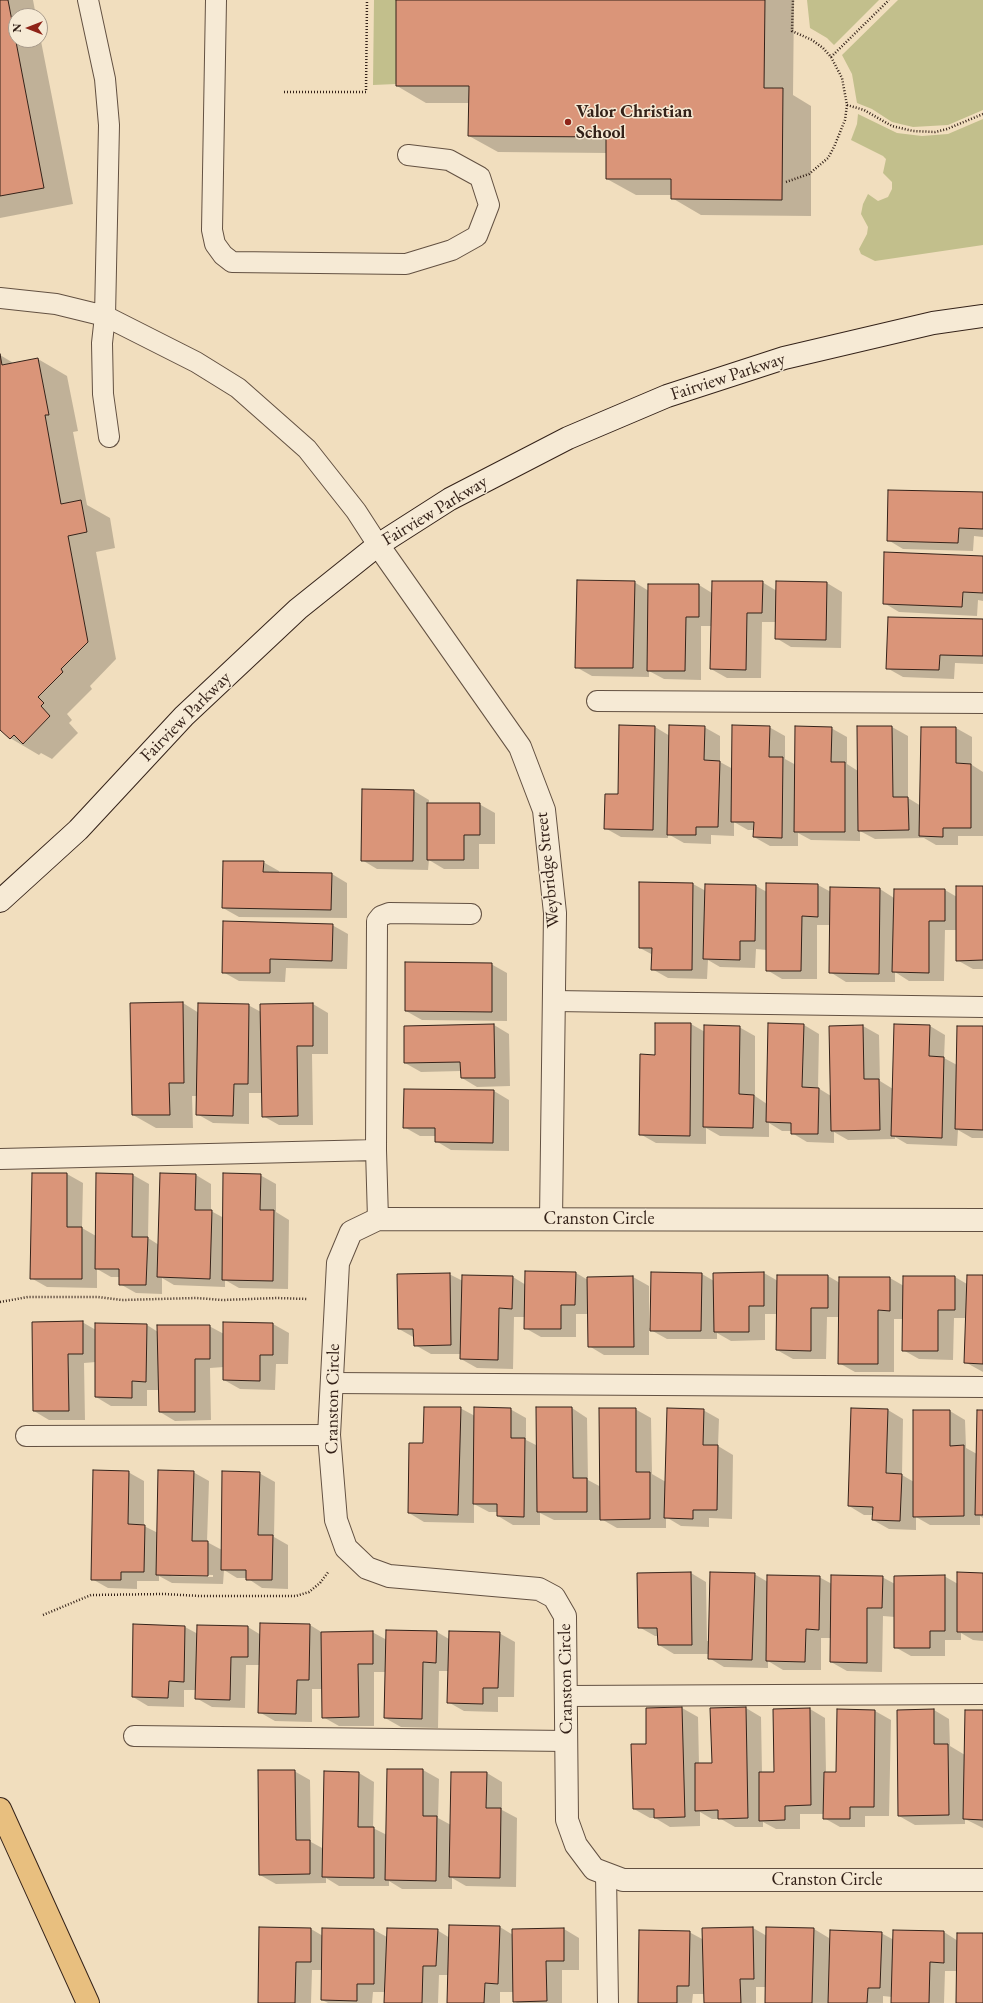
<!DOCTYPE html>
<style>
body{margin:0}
#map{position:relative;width:983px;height:2003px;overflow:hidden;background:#f1debe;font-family:"EB Garamond",serif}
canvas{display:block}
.north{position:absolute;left:8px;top:8px;width:40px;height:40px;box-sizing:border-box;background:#f6ead5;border:1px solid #a89a8a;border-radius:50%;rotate:270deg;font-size:11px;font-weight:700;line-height:16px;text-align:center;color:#342219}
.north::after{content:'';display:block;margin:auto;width:14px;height:18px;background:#8f2418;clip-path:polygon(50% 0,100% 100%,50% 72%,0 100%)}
</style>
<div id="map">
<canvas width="983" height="2003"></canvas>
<div class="north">N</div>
</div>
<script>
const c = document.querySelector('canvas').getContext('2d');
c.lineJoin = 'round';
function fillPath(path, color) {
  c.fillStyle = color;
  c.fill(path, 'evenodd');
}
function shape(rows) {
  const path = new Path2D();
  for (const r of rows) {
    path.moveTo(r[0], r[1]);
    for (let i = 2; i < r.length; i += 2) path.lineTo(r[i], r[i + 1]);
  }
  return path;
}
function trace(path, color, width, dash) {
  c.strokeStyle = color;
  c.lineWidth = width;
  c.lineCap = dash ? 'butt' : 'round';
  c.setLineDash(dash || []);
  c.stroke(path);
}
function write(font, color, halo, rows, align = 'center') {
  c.font = font + ' "EB Garamond",serif';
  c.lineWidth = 3;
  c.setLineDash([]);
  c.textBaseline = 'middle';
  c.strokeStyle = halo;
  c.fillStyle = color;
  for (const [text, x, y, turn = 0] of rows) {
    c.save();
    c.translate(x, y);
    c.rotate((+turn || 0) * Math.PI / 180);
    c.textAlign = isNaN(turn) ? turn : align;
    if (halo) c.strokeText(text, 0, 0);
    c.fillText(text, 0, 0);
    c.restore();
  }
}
fillPath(shape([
 [374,0,396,0,396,84,373,85],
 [807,0,879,0,834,45,827,38,810,28],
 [898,0,983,0,983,110,948,125,913,127,892,122,872,109,857,103,852,74,842,55],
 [858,114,897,133,922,136,948,134,983,119,983,245,875,261,861,254,859,249,867,234,868,227,861,214,863,204,868,194,878,201,888,197,892,189,892,182,883,173,886,159,883,156,851,140,857,124]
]), '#c2bf8c');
fillPath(shape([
 [0,0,33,0,36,16,16,16,16,40,40,40,40,36,73,204,0,218],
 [397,0,794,0,793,95,811,106,811,216,701,215,672,198,672,195,636,195,607,179,607,153,498,152,469,136,469,103,426,103,397,86],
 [0,355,15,364,38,359,67,376,78,431,73,432,87,505,110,518,115,548,96,552,116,659,90,686,92,689,67,714,72,720,69,723,78,733,52,759,41,753,39,755,10,738,0,728],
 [983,493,983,537,974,536,973,551,903,549,888,540],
 [983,557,983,601,978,600,977,616,899,612,884,603],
 [634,582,649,591,649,585,699,585,712,593,762,582,777,591,827,583,842,592,841,648,791,647,776,638,776,622,762,622,761,678,727,678,711,669,712,626,701,626,701,680,664,679,649,671,649,677,592,676,576,667],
 [983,620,983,664,955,663,954,679,903,677,887,668],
 [620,726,655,727,670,736,704,727,720,736,720,762,733,769,769,727,785,736,785,759,796,765,831,728,847,737,847,764,858,771,858,727,892,727,908,736,908,798,921,806,956,728,972,737,972,765,983,772,983,836,958,836,958,845,936,845,924,838,875,839,860,831,860,841,811,840,798,833,798,846,770,846,754,837,755,830,748,830,734,822,734,836,711,835,711,844,684,843,668,834,668,838,621,837,605,828,619,795],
 [414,791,429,800,429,804,479,804,495,813,495,844,479,844,479,869,444,869,429,860,428,870,377,869,362,860],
 [263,862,279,871,279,873,332,874,347,883,347,918,239,917,223,908],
 [693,884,706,891,706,885,756,886,767,892,767,884,818,885,831,892,880,889,894,898,895,890,945,890,957,897,983,887,983,969,973,969,957,960,957,930,945,930,944,981,909,981,895,972,895,982,846,982,830,972,831,925,817,925,817,979,782,979,767,970,767,950,756,949,755,968,720,967,708,960,707,979,668,978,652,969,653,955,640,948],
 [332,925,348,934,347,969,286,968,285,982,239,981,223,972],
 [491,964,507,973,507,1021,422,1020,406,1011],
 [183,1003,199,1013,248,1005,261,1012,313,1004,328,1013,328,1054,312,1054,313,1125,279,1125,263,1116,263,1093,249,1093,249,1124,213,1123,197,1114,198,1096,192,1096,193,1128,156,1128,133,1115],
 [656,1024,691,1024,705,1032,739,1027,755,1036,755,1096,767,1104,804,1025,819,1034,818,1088,831,1096,863,1026,879,1035,880,1081,893,1089,930,1026,945,1035,944,1058,957,1065,983,1027,983,1138,972,1138,958,1130,957,1146,907,1144,895,1137,895,1139,848,1140,834,1132,834,1143,807,1142,792,1133,792,1131,782,1131,769,1123,769,1137,720,1136,706,1128,706,1144,656,1143,640,1134,656,1056],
 [494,1025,509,1034,510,1086,477,1087,462,1078,461,1071,421,1072,405,1063],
 [494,1091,509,1100,509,1151,451,1150,436,1141,436,1136,420,1136,404,1127],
 [67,1174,83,1183,82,1228,96,1236,133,1175,149,1184,148,1238,159,1245,196,1175,211,1184,211,1211,224,1218,260,1175,276,1184,276,1212,289,1220,288,1289,239,1288,225,1280,225,1287,174,1285,162,1278,162,1294,136,1293,120,1284,120,1277,111,1277,97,1269,97,1288,47,1287,31,1278],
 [576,1273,588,1280,588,1278,633,1277,649,1286,649,1355,604,1355,589,1346,588,1314,576,1314,576,1337,541,1337,525,1328,525,1317,514,1317,513,1369,477,1368,461,1359,461,1354,431,1354,415,1345,415,1338,399,1329,449,1274,463,1281,513,1277,526,1285],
 [764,1273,778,1281,828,1276,840,1283,890,1278,904,1286,955,1277,967,1284,983,1276,983,1372,965,1362,966,1318,954,1318,953,1360,919,1359,903,1350,903,1319,894,1319,894,1372,855,1372,839,1363,840,1317,827,1317,826,1359,793,1359,777,1350,777,1314,765,1314,765,1340,731,1341,717,1333,717,1339,667,1339,649,1329,702,1274,714,1281,714,1274],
 [82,1322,96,1330,147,1325,158,1332,209,1326,224,1334,224,1323,273,1324,289,1333,288,1364,276,1364,275,1390,240,1389,224,1380,224,1367,210,1368,211,1420,175,1421,160,1412,159,1390,147,1390,147,1406,111,1406,96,1397,96,1362,84,1363,85,1420,49,1420,34,1411],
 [460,1408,475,1416,510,1409,526,1418,526,1440,538,1446,572,1408,587,1418,588,1480,601,1487,635,1409,651,1418,652,1474,666,1482,703,1410,719,1419,718,1446,733,1455,732,1519,709,1518,709,1527,681,1526,666,1517,666,1528,617,1528,603,1520,554,1520,540,1513,540,1525,513,1525,498,1516,498,1512,489,1512,474,1504,474,1523,424,1522,409,1513,424,1445],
 [888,1410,903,1419,902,1475,914,1482,950,1411,965,1420,966,1448,977,1454,983,1411,983,1518,980,1516,980,1525,930,1525,916,1517,916,1530,889,1529,873,1520,874,1515,864,1515,849,1506],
 [128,1472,144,1481,144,1526,158,1533,193,1472,209,1481,207,1542,222,1550,259,1473,275,1482,274,1537,288,1545,288,1589,262,1588,247,1578,237,1578,224,1570,223,1584,172,1583,159,1576,159,1581,137,1581,137,1589,108,1588,92,1579],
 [171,1574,213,1575,213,1577,171,1576],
 [691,1573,706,1582,707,1641,709,1641,754,1574,768,1582,819,1577,832,1584,882,1577,895,1584,944,1576,958,1584,983,1574,983,1641,973,1640,961,1633,961,1640,945,1640,945,1656,911,1656,895,1647,895,1617,883,1616,882,1672,847,1671,831,1662,831,1638,821,1638,821,1670,783,1670,768,1661,768,1668,724,1667,709,1658,709,1654,674,1654,659,1645,658,1636,655,1636,639,1627],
 [310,1625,323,1633,372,1632,387,1640,437,1632,449,1639,499,1633,515,1642,514,1697,498,1697,498,1712,464,1711,448,1702,449,1671,439,1671,438,1728,401,1727,385,1718,386,1672,374,1672,374,1726,339,1726,323,1717,323,1689,312,1689,312,1722,275,1721,259,1712,260,1665,246,1665,245,1708,212,1707,196,1698,196,1690,184,1690,184,1707,148,1706,133,1697,185,1627,198,1634,248,1627,261,1635],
 [682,1708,698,1717,699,1764,713,1764,746,1708,761,1717,762,1773,775,1773,810,1709,825,1718,826,1773,837,1773,875,1711,891,1720,889,1816,865,1816,865,1827,840,1827,824,1818,824,1814,800,1814,800,1829,776,1829,763,1822,763,1827,735,1827,721,1819,712,1819,700,1812,700,1826,670,1827,655,1818,650,1818,634,1809,647,1745],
 [934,1710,949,1719,950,1746,965,1755,983,1711,983,1828,965,1819,965,1824,915,1825,899,1816],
 [423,1770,439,1779,438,1818,451,1825,487,1773,502,1782,502,1810,517,1818,516,1887,466,1886,452,1878,452,1889,402,1889,389,1881,389,1886,339,1886,326,1878,326,1883,276,1884,260,1875,294,1771,310,1780,311,1842,324,1849,359,1773,374,1782,373,1828,387,1835],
 [500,1927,513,1935,564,1929,579,1938,579,1970,562,1970,562,2003,517,2003,514,2001,514,1992,500,1992,500,2003,448,2003,448,1975,439,1975,438,2003,385,2003,385,1992,373,1992,372,2003,328,2003,322,2000,323,1970,312,1970,311,2003,259,2003,311,1929,323,1936,323,1929,374,1930,387,1937,437,1930,450,1938],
 [753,1928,767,1936,814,1929,829,1938,829,1944,831,1944,881,1933,894,1940,944,1932,958,1941,983,1934,983,2003,957,2003,958,1971,945,1971,944,2003,892,2003,892,1997,883,1996,883,2003,766,2003,766,1987,756,1987,756,2003,705,2003,705,1994,693,1994,692,2003,639,2003,689,1932,704,1940,703,1929]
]), '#0003');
const building = shape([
 [0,0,8,0,44,188,0,196,0,0],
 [396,0,765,0,764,88,783,88,782,200,671,199,671,179,606,179,606,137,468,136,469,86,396,86,396,0],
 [0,354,2,365,38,358,49,415,45,415,61,504,81,500,87,532,68,536,88,642,61,669,63,672,38,697,44,703,41,706,50,716,23,744,14,735,10,739,0,730,0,354],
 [888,490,983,492,983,529,959,528,958,543,887,541,888,490],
 [884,552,983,556,983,593,963,592,962,607,883,604,884,552],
 [577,580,635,581,633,668,575,668,577,580],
 [712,581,763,581,762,613,747,613,746,670,710,669,712,581],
 [776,581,827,582,826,640,775,639,776,581],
 [648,584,699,584,699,617,686,617,685,671,647,671,648,584],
 [888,617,983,619,983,656,940,655,939,670,886,669,888,617],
 [619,725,655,726,653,830,604,829,605,794,618,794,619,725],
 [669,725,705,726,704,760,720,761,718,827,696,827,696,835,667,835,669,725],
 [732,725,770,726,769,757,783,757,782,838,753,837,754,822,731,822,732,725],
 [795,726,832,727,831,762,845,762,845,832,794,832,795,726],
 [857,726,892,726,893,797,908,797,909,830,858,831,857,726],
 [921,727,956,727,956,763,971,764,971,828,943,828,943,837,919,836,921,727],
 [362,789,414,790,413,861,361,861,362,789],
 [427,803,480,803,480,835,464,835,464,860,427,860,427,803],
 [223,861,264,861,263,872,332,873,331,910,222,908,223,861],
 [639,882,693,883,692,970,651,970,652,948,639,948,639,882],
 [766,883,818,884,818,917,802,916,801,971,766,971,766,883],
 [705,884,756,885,755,941,740,941,740,960,703,959,705,884],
 [956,886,983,886,983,960,956,961,956,886],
 [830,887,880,888,879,974,829,973,830,887],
 [894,889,945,889,945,921,929,921,929,973,892,972,894,889],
 [223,921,333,924,332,961,270,959,270,973,222,973,223,921],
 [405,962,492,963,492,1012,405,1011,405,962],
 [183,1002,184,1083,169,1083,170,1115,132,1115,130,1003,183,1002],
 [198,1003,249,1004,248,1084,234,1084,233,1116,196,1115,198,1003],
 [313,1003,313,1046,297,1046,298,1116,262,1117,260,1004,313,1003],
 [655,1023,691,1023,690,1136,639,1135,640,1054,655,1055,655,1023],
 [768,1023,804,1024,802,1087,819,1088,818,1134,791,1134,791,1123,766,1122,768,1023],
 [494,1024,495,1078,461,1078,460,1062,404,1063,404,1026,494,1024],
 [894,1024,930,1025,929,1056,944,1057,942,1138,891,1136,894,1024],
 [704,1025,740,1026,739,1094,754,1095,753,1128,703,1127,704,1025],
 [863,1025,864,1079,879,1079,880,1130,831,1131,829,1026,863,1025],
 [957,1026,983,1026,983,1130,955,1129,957,1026],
 [404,1089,494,1090,493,1143,435,1142,435,1128,403,1128,404,1089],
 [32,1173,67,1173,67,1227,82,1227,82,1279,30,1279,32,1173],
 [96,1173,133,1174,132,1237,148,1237,146,1285,119,1285,119,1269,95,1269,96,1173],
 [160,1173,196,1174,195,1210,212,1210,210,1279,157,1277,160,1173],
 [223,1173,261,1174,260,1210,274,1210,273,1281,222,1280,223,1173],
 [525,1271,576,1272,575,1305,561,1305,561,1329,524,1329,525,1271],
 [651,1272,702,1273,701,1331,650,1331,651,1272],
 [764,1272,764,1306,749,1306,749,1332,714,1332,713,1273,764,1272],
 [450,1273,451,1345,414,1346,413,1329,398,1329,397,1274,450,1273],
 [462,1275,513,1276,512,1309,499,1308,498,1360,460,1359,462,1275],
 [777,1275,828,1275,828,1308,811,1308,811,1351,776,1350,777,1275],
 [967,1275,983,1275,983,1364,964,1363,967,1275],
 [633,1276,634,1347,588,1347,587,1277,633,1276],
 [903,1276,955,1276,955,1310,938,1310,938,1351,902,1351,903,1276],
 [839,1277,890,1277,890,1311,878,1310,878,1364,838,1364,839,1277],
 [83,1321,83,1354,68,1354,69,1411,33,1411,32,1322,83,1321],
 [223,1322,273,1323,273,1355,260,1355,260,1381,223,1380,223,1322],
 [95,1323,147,1324,146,1382,132,1381,132,1398,95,1397,95,1323],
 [157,1325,210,1325,210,1359,195,1359,195,1412,159,1412,157,1325],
 [424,1407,461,1407,458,1515,408,1513,409,1443,423,1443,424,1407],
 [474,1407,511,1408,511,1438,525,1438,524,1517,497,1516,497,1504,473,1504,474,1407],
 [536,1407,572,1407,573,1478,587,1478,587,1512,537,1512,536,1407],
 [599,1408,636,1408,636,1472,650,1472,650,1519,600,1520,599,1408],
 [667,1408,704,1409,703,1445,718,1445,717,1510,693,1510,693,1519,664,1518,667,1408],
 [851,1408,888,1409,886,1473,902,1474,900,1521,872,1520,873,1507,848,1506,851,1408],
 [913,1410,950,1410,950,1446,964,1445,964,1516,913,1517,913,1410],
 [977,1410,983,1410,983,1515,975,1515,977,1410],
 [93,1470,129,1471,128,1524,145,1525,144,1572,121,1572,121,1580,91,1580,93,1470],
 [158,1470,194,1471,192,1541,208,1541,208,1576,156,1575,158,1470],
 [222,1471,260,1472,258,1535,273,1535,272,1580,246,1580,246,1570,221,1570,222,1471],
 [691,1572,692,1645,658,1645,657,1628,638,1628,637,1573,691,1572],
 [710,1572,755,1573,752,1660,708,1659,710,1572],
 [957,1572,983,1573,983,1632,957,1632,957,1572],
 [767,1575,820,1576,819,1630,806,1629,805,1662,766,1661,767,1575],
 [831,1575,883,1576,882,1608,867,1608,867,1663,830,1662,831,1575],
 [945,1575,945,1631,930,1631,930,1648,894,1648,894,1576,945,1575],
 [260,1623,310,1624,309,1680,297,1680,296,1714,258,1713,260,1623],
 [133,1624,185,1626,184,1682,169,1681,168,1698,132,1697,133,1624],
 [197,1625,248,1626,248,1657,231,1657,230,1700,195,1699,197,1625],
 [386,1630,437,1631,436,1663,423,1662,422,1719,384,1718,386,1630],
 [373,1631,373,1664,358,1664,359,1717,322,1718,321,1632,373,1631],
 [449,1631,500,1632,498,1688,483,1688,483,1704,447,1703,449,1631],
 [682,1707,685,1817,654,1818,654,1809,633,1809,631,1744,646,1744,646,1708,682,1707],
 [746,1707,748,1818,718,1819,718,1810,695,1811,695,1763,712,1763,710,1708,746,1707],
 [810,1708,811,1805,785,1806,785,1820,759,1821,759,1772,774,1772,773,1709,810,1708],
 [837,1709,875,1710,874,1807,850,1807,850,1819,823,1819,824,1772,836,1772,837,1709],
 [934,1709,934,1744,948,1744,949,1815,898,1816,897,1710,934,1709],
 [965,1710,983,1710,983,1820,963,1819,965,1710],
 [387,1769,423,1769,423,1816,437,1816,436,1881,385,1880,387,1769],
 [258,1770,295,1770,296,1840,310,1840,310,1874,259,1875,258,1770],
 [324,1771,359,1772,358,1827,374,1827,374,1878,322,1877,324,1771],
 [451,1772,487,1772,486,1808,501,1808,500,1878,449,1877,451,1772],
 [449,1925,500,1926,498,1984,485,1983,484,2003,447,2003,449,1925],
 [259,1927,311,1928,311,1962,296,1962,295,2003,258,2003,259,1927],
 [753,1927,754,1979,740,1979,741,2003,704,2003,702,1928,753,1927],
 [766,1927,814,1928,812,2003,765,2003,766,1927],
 [322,1928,374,1929,374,1984,357,1984,357,2001,321,2000,322,1928],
 [387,1928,438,1929,436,1966,423,1966,422,2003,384,2003,387,1928],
 [564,1928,564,1961,546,1961,547,2001,513,2002,512,1929,564,1928],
 [639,1930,690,1931,689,1986,677,1986,677,2003,638,2003,639,1930],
 [830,1930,882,1932,880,1988,868,1988,867,2003,828,2003,830,1930],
 [893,1930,944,1931,944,1963,930,1962,929,2003,891,2003,893,1930],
 [957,1933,983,1933,983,2003,956,2003,957,1933]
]);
fillPath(building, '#da9579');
trace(building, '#342219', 1);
const lane = shape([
 [88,0,105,79,109,125,105,316,102,343,103,394,109,437],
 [216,0,212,230,215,244,223,255,232,262,406,264,452,250,477,236,489,205,480,177,449,160,408,155],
 [0,298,56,304,105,316,196,362,238,388,307,449,356,511,378,545],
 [597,701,983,703],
 [554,1001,983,1007],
 [376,1150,377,921,381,916,389,913,471,914],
 [0,1159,376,1150,378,1219],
 [331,1383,983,1387],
 [26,1436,329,1435],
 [566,1696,983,1694],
 [134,1736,567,1741],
 [606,1874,608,2003]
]);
const street = shape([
 [378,545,520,747,544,810,555,913,551,1219],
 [983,1220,378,1219,351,1232,338,1263,329,1435,336,1520,346,1548,367,1568,389,1576,539,1589,554,1597,565,1616,567,1820,576,1845,594,1869,623,1880,983,1880]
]);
const secondary = shape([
 [0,901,78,830,184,716,298,609,378,545,450,499,568,438,667,396,784,358,933,323,983,316]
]);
const primary = shape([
 [0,1809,88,2003]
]);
trace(lane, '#635142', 22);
trace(street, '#635142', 24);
trace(secondary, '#342219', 24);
trace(primary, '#342219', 24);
trace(shape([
 [831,57,889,0],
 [284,92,366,92,367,0],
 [847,105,864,110,892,126,913,131,935,132,947,129,983,114],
 [786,182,809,174,828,158,834,147,845,120,847,105,842,78,831,57,823,48,812,40,792,31,793,0],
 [0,1302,28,1297,98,1297,122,1300,196,1298,223,1300,277,1298,307,1299],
 [43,1615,91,1595,164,1594,200,1596,296,1596,309,1592,320,1583,329,1571]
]), '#342219', 2.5, [1, 2]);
trace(lane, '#f6ead5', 20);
trace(street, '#f6ead5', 22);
trace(secondary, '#f6ead5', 22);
trace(primary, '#e8bf7f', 22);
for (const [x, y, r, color] of [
 [568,122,4,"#8f2418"]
]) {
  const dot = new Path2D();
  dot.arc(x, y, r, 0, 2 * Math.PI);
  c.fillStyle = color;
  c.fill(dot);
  trace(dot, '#f6ead5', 1.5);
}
write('bold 18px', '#342219', '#f6ead5', [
 ["Valor Christian",576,112],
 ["School",576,133]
], 'left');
write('18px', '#342219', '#f6ead5', [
 ["Fairview Parkway",728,377,-18],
 ["Fairview Parkway",435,511,-31],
 ["Fairview Parkway",186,717,-45],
 ["Weybridge Street",548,870,-96],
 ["Cranston Circle",599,1219],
 ["Cranston Circle",333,1399,-89],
 ["Cranston Circle",566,1679,-91],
 ["Cranston Circle",827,1880]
]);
</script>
